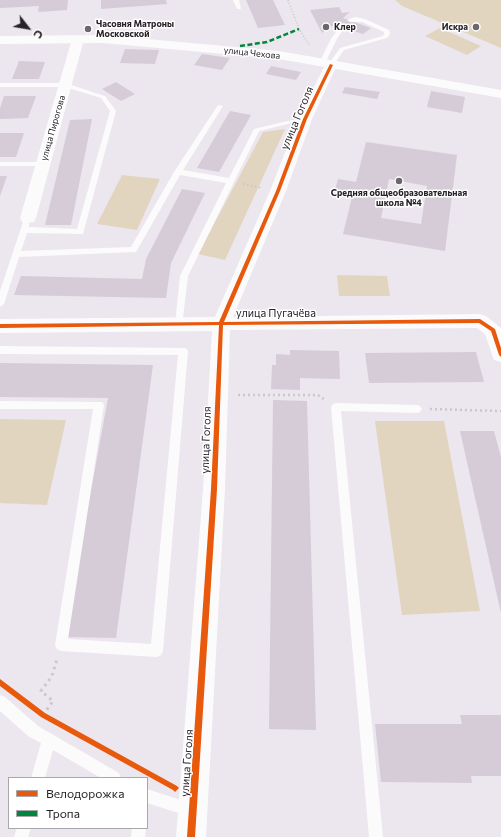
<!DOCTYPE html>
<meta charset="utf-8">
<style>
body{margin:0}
#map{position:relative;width:501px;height:837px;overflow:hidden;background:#ece6ee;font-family:Commissioner,sans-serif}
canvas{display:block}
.legend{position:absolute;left:8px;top:777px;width:140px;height:52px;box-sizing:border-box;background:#fff;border:1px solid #a9a7a9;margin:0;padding:5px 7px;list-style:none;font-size:12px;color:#272227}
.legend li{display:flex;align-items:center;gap:8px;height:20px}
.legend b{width:20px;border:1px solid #a9a7a9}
.north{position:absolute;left:8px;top:8px;width:40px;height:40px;-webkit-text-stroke:3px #fff;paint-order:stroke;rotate:121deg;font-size:11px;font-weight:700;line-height:16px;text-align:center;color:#272227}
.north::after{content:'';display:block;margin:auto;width:14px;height:18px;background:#272227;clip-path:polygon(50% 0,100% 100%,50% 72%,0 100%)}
</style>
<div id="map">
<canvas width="501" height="837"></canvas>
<ul class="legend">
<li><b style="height:5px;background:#e8590c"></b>Велодорожка</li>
<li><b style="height:5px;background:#00873e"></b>Тропа</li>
</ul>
<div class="north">С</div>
</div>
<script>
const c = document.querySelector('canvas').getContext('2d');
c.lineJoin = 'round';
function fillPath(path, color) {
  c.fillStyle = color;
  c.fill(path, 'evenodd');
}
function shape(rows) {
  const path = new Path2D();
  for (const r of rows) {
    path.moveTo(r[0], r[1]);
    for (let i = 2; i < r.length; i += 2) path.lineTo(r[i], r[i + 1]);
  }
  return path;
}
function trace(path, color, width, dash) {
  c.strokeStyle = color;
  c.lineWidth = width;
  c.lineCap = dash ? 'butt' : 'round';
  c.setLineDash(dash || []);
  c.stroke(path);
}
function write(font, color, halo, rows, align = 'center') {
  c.font = font + ' Commissioner,sans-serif';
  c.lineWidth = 3;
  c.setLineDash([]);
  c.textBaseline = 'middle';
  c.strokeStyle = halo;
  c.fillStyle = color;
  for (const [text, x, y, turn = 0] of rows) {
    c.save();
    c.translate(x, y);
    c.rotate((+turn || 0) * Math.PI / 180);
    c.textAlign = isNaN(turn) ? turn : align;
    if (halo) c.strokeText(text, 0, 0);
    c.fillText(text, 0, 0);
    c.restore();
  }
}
fillPath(shape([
 [395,0,501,0,501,48,402,6],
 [440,28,481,46,467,55,425,36],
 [285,129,225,260,198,254,263,132],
 [122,175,160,179,137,230,97,224],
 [337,275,387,276,390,296,339,296],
 [0,419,66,420,47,505,0,503],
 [375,421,444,421,480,611,402,615]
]), '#e2d5c0');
fillPath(shape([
 [0,0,68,0,67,10,38,12,39,6,0,8],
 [101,0,166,0,167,4,101,9],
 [246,0,273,0,285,25,258,28],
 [339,7,342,13,350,12,343,18,371,28,363,34,334,25,322,33,310,10],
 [125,49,159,50,155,64,120,63],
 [202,54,230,58,222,70,194,65],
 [19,61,45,62,39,79,12,79],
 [271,66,301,72,296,80,266,74],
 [116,82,135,94,121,101,102,89],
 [345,87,380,92,377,99,342,93],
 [431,91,465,97,462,113,427,107],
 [4,96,36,96,28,118,0,119,0,108],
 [230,111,251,115,219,172,197,168],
 [92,119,71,225,45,225,70,120],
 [0,133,24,133,16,157,0,157],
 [366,142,457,155,445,251,343,234,353,193,335,190,338,179,356,182],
 [389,179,427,186,421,224,381,218],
 [0,176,7,176,0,196],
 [182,189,205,193,171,263,166,298,14,295,21,276,142,279,146,259],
 [290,350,339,351,340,379,300,378,300,390,271,389,272,365,276,365,276,354,290,355],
 [476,352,484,382,369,383,365,353],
 [0,363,153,365,116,638,64,637,108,398,0,397],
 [273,400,307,401,316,730,269,729],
 [460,431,494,431,501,457,501,613],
 [460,715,501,715,501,776,471,776,472,783,381,782,375,724,462,724]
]), '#d5ccd7');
trace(shape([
 [288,0,299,29,310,46]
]), '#cac8cb', 1.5, [1, 2]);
trace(shape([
 [243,184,262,188]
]), '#cac8cb', 2, [1.5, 2.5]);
trace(shape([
 [238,395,318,395,325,400],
 [430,409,501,411]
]), '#cac8cb', 2.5, [2, 3]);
trace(shape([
 [43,715,53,701,41,691,52,676,57,659]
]), '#cac8cb', 3, [2.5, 4]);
fillPath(shape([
 [233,0,239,0,241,9,237,9,233,0],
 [355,17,365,19,389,30,390,34,387,38,344,50,333,66,329,66,328,65,340,48,383,36,384,34,384,32,362,22,350,22,347,20,355,17],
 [340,27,345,28,338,37,325,63,320,64,319,63,332,37,340,27],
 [0,83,65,83,105,96,116,111,83,234,27,233,21,251,131,247,174,172,218,105,223,106,183,170,229,178,254,129,305,117,308,119,259,131,188,276,182,326,179,327,175,324,180,276,226,183,180,175,136,252,19,257,4,304,0,307,0,291,23,222,29,222,29,227,77,229,110,111,101,98,65,87,0,87,0,83],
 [0,162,43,162,47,164,43,166,0,166,0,162],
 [0,346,186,348,188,351,163,651,161,655,157,657,61,651,57,649,55,645,93,409,0,409,0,401,102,402,104,405,68,639,151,644,178,355,0,354,0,346],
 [336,403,417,405,420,406,422,409,420,412,417,413,341,411,383,837,369,837,331,407,333,404,336,403],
 [0,695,5,697,38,726,119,773,121,778,101,778,53,750,45,778,31,778,41,743,28,736,0,711,0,695],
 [147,789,196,805,198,810,196,815,191,817,147,803,147,789],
 [17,828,31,828,28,837,14,837,17,828],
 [132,828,146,828,145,837,131,837,132,828]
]), '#fcfbfc');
fillPath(shape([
 [78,36,84,39,36,218,34,222,28,223,22,222,20,218,72,39,78,36],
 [331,61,337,65,312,119,286,191,233,317,480,314,486,316,501,328,501,362,494,360,485,334,477,328,230,330,225,489,206,837,176,837,203,489,212,331,0,333,0,319,215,317,270,191,298,119,325,65,331,61]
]), '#fcfbfc');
fillPath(shape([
 [103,35,279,51,501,90,501,98,279,59,103,43,0,44,0,36,103,35]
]), '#fcfbfc');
trace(shape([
 [240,46,267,42,299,29]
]), '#00873e', 2.5, [5, 2.5]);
fillPath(shape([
 [330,64,333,65,307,119,280,191,224,322,480,319,495,329,501,348,501,357,499,355,491,331,479,323,223,325,217,489,195,837,187,837,211,489,219,325,0,328,0,324,219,322,276,191,303,119,330,64],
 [0,679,45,713,177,786,179,788,175,792,173,790,41,717,0,686,0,679]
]), '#e8590c');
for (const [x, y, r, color] of [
 [326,27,4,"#6c676d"],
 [476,27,4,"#6c676d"],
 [88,29,4,"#6c676d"],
 [399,181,4,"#6c676d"]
]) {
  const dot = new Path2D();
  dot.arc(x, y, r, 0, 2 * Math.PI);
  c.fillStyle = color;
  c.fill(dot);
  trace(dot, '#fff', 1.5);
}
write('bold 9px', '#272227', '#fff', [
 ["Часовня Матроны",96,24],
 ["Московской",96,34],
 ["Клер",334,27],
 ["Искра",468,27,"right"],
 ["Средняя общеобразовательная",399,193,"center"],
 ["школа №4",399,203,"center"]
], 'left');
write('9px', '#272227', '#fff', [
 ["улица Чехова",252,53,6],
 ["улица Пирогова",53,128,-74]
]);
write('11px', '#272227', '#fff', [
 ["улица Гоголя",297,118,-67],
 ["улица Пугачёва",276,313],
 ["улица Гоголя",206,440,-88],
 ["улица Гоголя",187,763,-86]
]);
</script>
